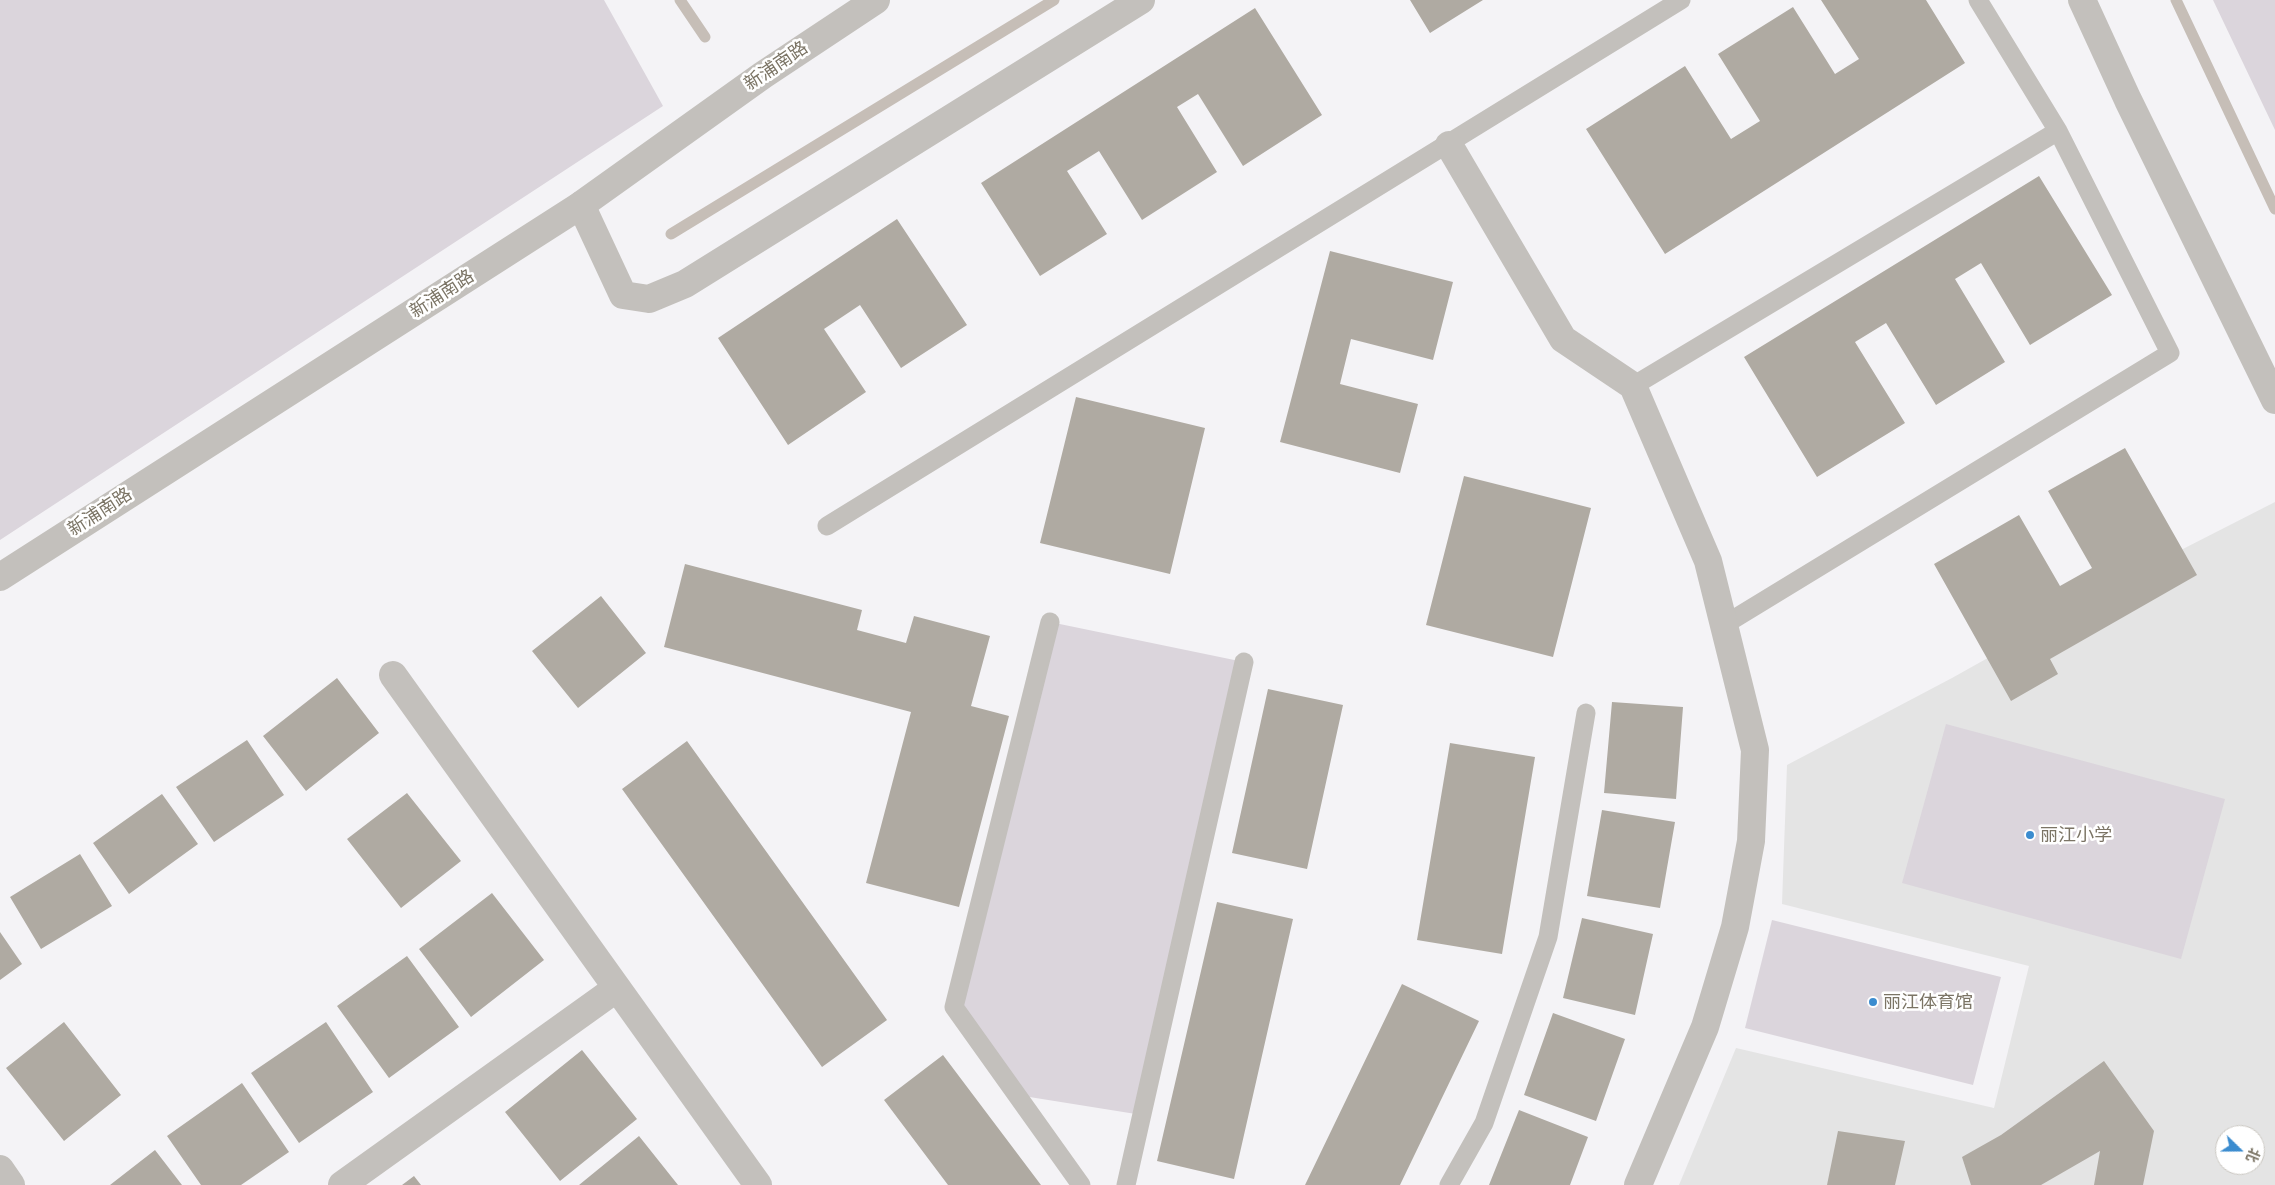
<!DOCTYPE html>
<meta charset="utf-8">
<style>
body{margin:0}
#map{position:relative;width:2275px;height:1185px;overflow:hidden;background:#f4f3f6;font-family:"Public Sans","Noto Sans SC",sans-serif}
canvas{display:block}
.north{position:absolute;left:2215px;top:1125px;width:50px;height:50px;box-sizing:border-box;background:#fff;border:1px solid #cac7c1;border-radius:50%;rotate:112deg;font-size:14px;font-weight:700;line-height:20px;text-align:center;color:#7b7465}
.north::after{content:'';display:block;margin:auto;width:18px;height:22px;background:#3b8ccf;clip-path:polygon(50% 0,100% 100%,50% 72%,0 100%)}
</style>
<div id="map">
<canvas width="2275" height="1185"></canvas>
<div class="north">北</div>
</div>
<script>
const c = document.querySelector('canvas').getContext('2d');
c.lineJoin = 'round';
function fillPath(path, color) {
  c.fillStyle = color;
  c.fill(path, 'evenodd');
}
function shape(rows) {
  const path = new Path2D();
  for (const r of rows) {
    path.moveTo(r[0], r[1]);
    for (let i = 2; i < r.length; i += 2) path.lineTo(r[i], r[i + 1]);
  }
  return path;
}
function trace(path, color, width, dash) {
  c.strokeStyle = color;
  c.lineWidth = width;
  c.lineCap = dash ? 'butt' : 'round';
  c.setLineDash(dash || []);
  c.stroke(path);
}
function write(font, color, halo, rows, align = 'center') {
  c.font = font + ' "Public Sans","Noto Sans SC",sans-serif';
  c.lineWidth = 5;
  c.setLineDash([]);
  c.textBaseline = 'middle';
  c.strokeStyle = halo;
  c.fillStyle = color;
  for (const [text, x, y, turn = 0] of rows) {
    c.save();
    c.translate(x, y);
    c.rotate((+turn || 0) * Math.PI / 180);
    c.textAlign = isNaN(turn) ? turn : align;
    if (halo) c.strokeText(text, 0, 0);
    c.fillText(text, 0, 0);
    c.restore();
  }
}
fillPath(shape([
 [2275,502,2275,1185,1679,1185,1736,1048,1994,1108,2029,966,1782,904,1787,765,1952,678,2177,552],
 [2225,1135,2255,1135,2255,1165,2225,1165]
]), '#e4e4e4');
fillPath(shape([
 [0,0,604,0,663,106,0,540],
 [2213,0,2275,0,2275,130],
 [1050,622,1244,662,1142,1115,1017,1095,954,1007],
 [1946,724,2225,799,2181,959,1902,883],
 [1772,920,2001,977,1973,1085,1745,1028]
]), '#dbd5dc');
trace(shape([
 [680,0,705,37],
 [2176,0,2275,209],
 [671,234,1054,0]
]), '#c6beb7', 11);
fillPath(shape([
 [1410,0,1483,0,1430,33],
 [1821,0,1926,0,1965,63,1665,254,1586,129,1685,66,1731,139,1760,121,1718,54,1793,7,1835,74,1859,59],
 [1255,8,1322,115,1243,166,1198,94,1177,107,1217,172,1142,220,1099,151,1067,171,1107,234,1040,276,981,183],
 [2039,176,2112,295,2030,345,1981,263,1955,279,2005,362,1936,405,1886,323,1855,342,1905,423,1817,477,1744,357],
 [897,219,967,325,901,368,860,305,824,329,866,392,788,445,718,338],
 [1330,251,1453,282,1433,360,1351,339,1340,384,1418,404,1400,473,1280,442],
 [1076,397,1205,428,1170,574,1040,543],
 [2125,448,2197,575,2050,659,2058,674,2011,701,1934,564,2019,515,2060,586,2092,568,2048,491],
 [1464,476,1591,508,1553,657,1426,625],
 [685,564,862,610,857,630,906,643,914,616,990,636,971,706,1009,716,959,907,866,883,911,712,664,647],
 [601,596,646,653,578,708,532,651],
 [337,678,379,733,306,791,263,736],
 [1268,689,1343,705,1307,869,1232,853],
 [1612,702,1683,707,1676,799,1604,793],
 [247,740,284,795,214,842,176,787],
 [687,741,887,1020,822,1067,622,789],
 [1450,743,1535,757,1502,954,1417,940],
 [407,793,461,861,401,908,347,839],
 [162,794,198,844,129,894,93,843],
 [1602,810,1675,822,1660,908,1587,896],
 [80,854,112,906,41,949,10,897],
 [492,893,544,960,471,1017,419,949],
 [1217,902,1293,919,1234,1179,1157,1161],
 [1582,918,1653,934,1635,1015,1563,998],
 [0,932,22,964,0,980],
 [407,956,459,1027,389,1078,337,1006],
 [1402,984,1479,1021,1400,1185,1305,1185],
 [1553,1013,1625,1039,1596,1121,1524,1095],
 [64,1022,121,1095,64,1141,6,1068],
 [326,1022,373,1092,299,1143,251,1073],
 [582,1050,637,1119,560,1181,505,1112],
 [943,1055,1041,1185,948,1185,884,1100],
 [2104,1061,2154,1131,2143,1185,2094,1185,2100,1151,2041,1185,1971,1185,1962,1157,2001,1135],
 [242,1083,289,1152,241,1185,201,1185,167,1136],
 [1519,1110,1588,1137,1570,1185,1489,1185],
 [1838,1131,1905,1141,1895,1185,1827,1185],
 [639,1136,678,1185,579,1185],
 [155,1150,182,1185,110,1185],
 [414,1176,421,1185,402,1185]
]), '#afaaa2');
trace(shape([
 [1633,386,2058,131],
 [827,526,1681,0],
 [1050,622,954,1007,1081,1185],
 [1724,625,2170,353,2058,131,1978,0],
 [1126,1185,1244,662],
 [1449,1185,1484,1123,1548,937,1586,713]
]), '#c3c0bc', 19);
trace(shape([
 [2082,0,2128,100,2275,400],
 [1449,145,1563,339,1633,386,1708,561,1755,750,1751,841,1735,927,1705,1027,1638,1185],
 [581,205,623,295,649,299,685,284,1141,0],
 [393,675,758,1185],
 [0,1169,11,1185],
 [342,1185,617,988]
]), '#c3c0bc', 28);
trace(shape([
 [0,577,581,205,763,75,876,0]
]), '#c3c0bc', 28);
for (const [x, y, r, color] of [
 [2030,835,5,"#3b8ccf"],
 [1873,1002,5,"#3b8ccf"]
]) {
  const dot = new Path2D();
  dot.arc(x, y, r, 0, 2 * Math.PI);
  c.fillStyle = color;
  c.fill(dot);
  trace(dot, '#fff', 2);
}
write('18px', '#7b7465', '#fff', [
 ["新浦南路",776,66,-34],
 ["新浦南路",442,294,-33],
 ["新浦南路",100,512,-33]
]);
write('18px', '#7b7465', '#fff', [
 ["丽江小学",2040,835],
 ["丽江体育馆",1883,1002]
], 'left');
</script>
